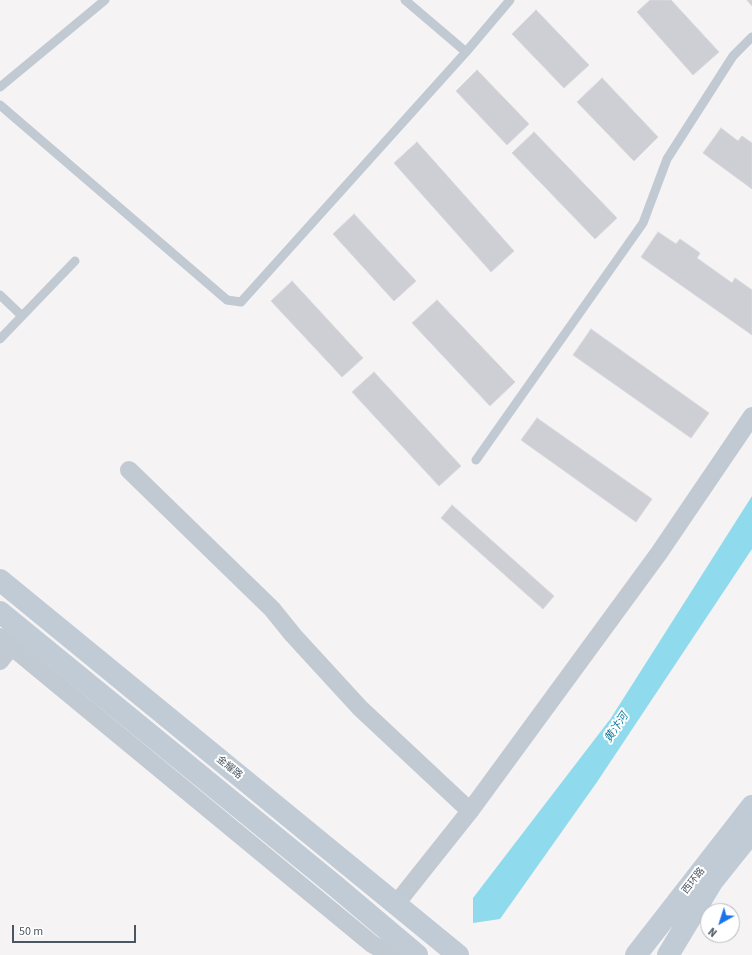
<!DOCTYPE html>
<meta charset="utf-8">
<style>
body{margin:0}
#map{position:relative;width:752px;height:955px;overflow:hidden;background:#f5f3f3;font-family:"Source Sans 3",sans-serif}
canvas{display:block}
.north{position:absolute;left:700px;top:903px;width:40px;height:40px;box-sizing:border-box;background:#fff;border:1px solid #b7bbc0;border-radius:50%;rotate:219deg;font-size:11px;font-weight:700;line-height:16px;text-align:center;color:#4a5661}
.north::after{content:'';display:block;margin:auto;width:14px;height:18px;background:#1a73e8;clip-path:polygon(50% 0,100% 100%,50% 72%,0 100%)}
.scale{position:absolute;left:12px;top:925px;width:124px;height:18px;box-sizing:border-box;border:2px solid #4a5661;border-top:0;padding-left:5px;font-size:12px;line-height:14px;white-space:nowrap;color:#4a5661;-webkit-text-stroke:3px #fff;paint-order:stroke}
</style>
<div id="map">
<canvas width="752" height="955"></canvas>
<div class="north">N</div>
<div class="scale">50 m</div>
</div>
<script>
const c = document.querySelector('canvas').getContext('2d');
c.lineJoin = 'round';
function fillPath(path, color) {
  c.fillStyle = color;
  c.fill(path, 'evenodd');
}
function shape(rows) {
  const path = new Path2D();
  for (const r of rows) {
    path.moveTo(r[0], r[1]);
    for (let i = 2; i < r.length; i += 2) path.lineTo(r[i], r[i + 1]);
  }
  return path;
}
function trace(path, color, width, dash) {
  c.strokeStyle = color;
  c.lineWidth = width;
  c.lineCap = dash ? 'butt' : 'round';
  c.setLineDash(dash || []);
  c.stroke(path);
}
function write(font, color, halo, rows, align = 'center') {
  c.font = font + ' "Source Sans 3","Noto Sans SC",sans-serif';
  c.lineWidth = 4;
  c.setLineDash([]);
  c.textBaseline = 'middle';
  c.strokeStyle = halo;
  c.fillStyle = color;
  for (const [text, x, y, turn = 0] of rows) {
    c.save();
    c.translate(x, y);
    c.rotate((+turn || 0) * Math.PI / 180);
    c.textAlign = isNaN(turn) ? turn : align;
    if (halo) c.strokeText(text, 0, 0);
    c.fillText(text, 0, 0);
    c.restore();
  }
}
fillPath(shape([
 [752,496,752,549,597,782,500,919,473,923,473,898,611,718]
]), '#90daee');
const building = shape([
 [650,0,671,0,719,52,693,75,637,12,650,0],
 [747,0,752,0,752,6,747,0],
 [536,10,589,65,564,88,512,34,536,10],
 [477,70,529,124,507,145,456,91,477,70],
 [602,78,658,137,634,161,577,102,602,78],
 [721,128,738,141,742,136,752,143,752,189,703,153,721,128],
 [534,132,617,218,595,239,512,153,534,132],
 [417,142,514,251,491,272,394,163,417,142],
 [354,214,416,281,394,301,333,234,354,214],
 [658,232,676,244,680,239,700,253,697,258,732,283,735,278,752,290,752,335,641,257,658,232],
 [292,281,363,358,342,377,271,301,292,281],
 [437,300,515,382,490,406,412,323,437,300],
 [591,329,709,413,691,438,573,355,591,329],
 [374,372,461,466,439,486,352,392,374,372],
 [537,418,652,499,636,522,521,440,537,418],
 [452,505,554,596,543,609,441,518,452,505]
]);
fillPath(building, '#cdcfd5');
trace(building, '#d7d9de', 1);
trace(shape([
 [405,0,466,52],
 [0,87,105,0],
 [0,105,227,300,241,302,466,52,510,0],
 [0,295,22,316],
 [0,339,75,261],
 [476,460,643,223,667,159,733,56,752,37]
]), '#c1cad2', 9);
trace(shape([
 [129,470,272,609,293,635,360,708,470,811],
 [0,637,372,944,391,955],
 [0,661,18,638],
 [396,904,470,811,659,553,752,416]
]), '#c1cad2', 18);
trace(shape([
 [0,580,458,955],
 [0,612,333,884,417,955],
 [636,955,752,806],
 [668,955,712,882,752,832]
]), '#c1cbd6', 22);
write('10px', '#4a5661', '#fff', [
 ["金耀路",229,768,39],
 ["西环路",694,881,-52]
]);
write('italic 11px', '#0c7c9b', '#fff', [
 ["黄汴河",617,728,-56]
]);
</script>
